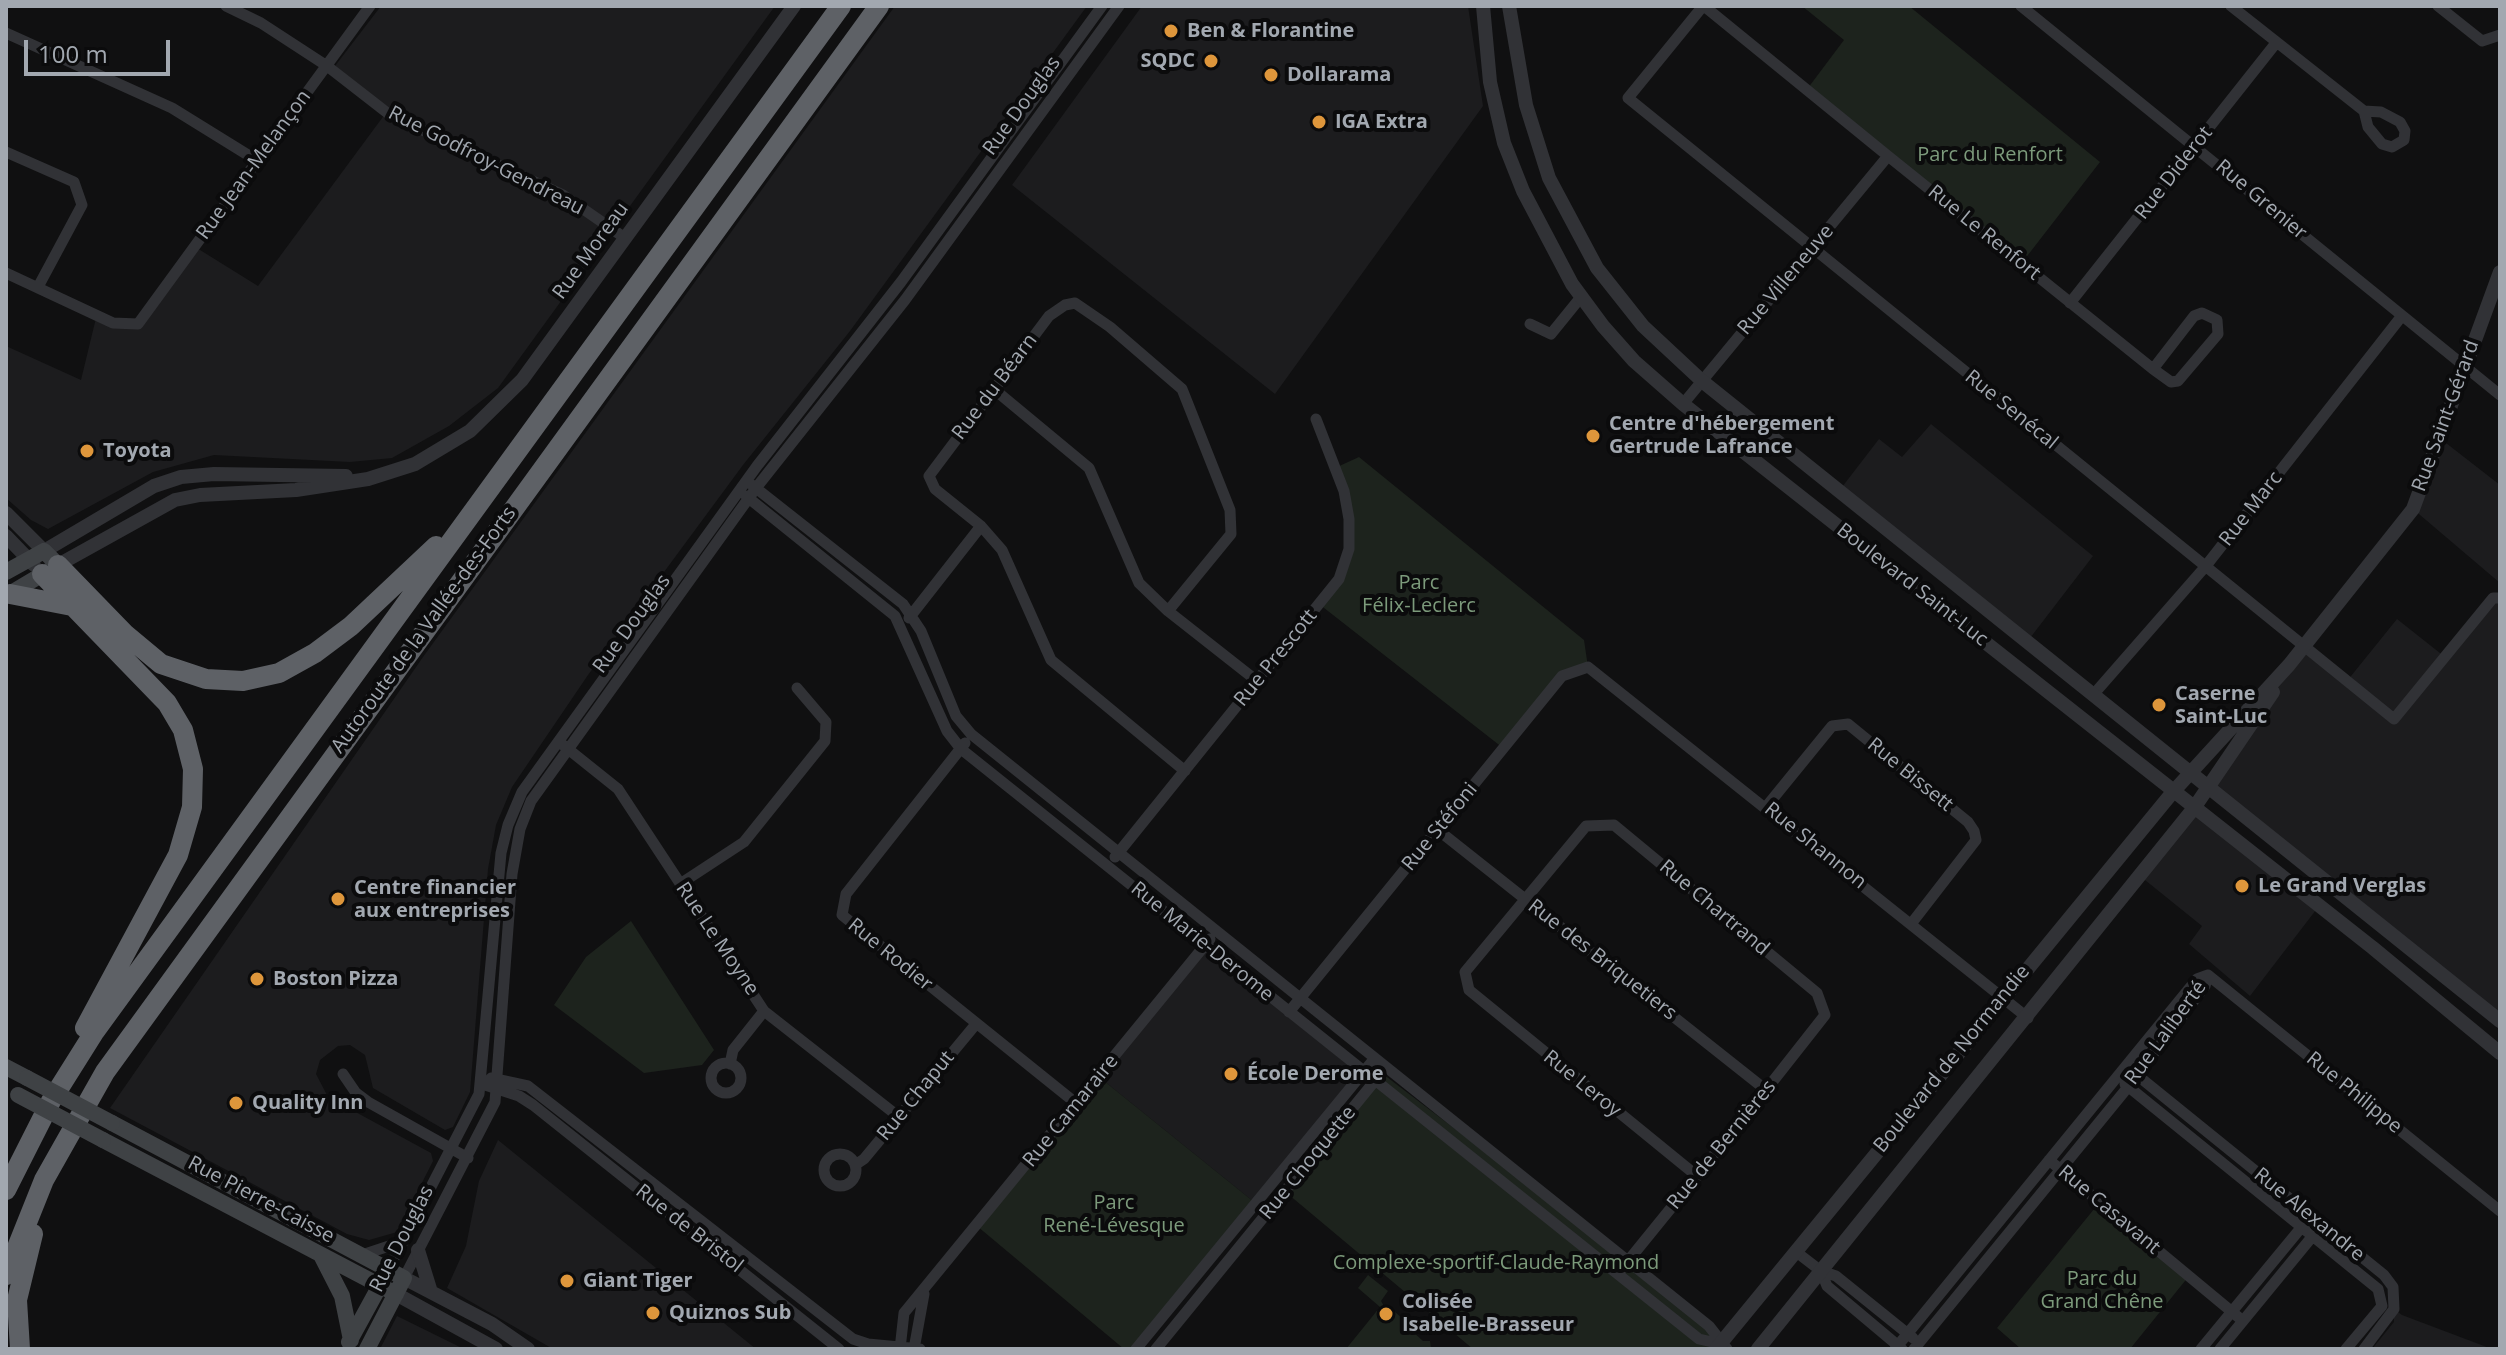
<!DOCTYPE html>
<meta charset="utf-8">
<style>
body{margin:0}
#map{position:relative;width:2506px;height:1355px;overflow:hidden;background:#101011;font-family:"Open Sans",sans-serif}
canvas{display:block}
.frame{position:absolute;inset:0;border:8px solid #a2a8b0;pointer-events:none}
.scale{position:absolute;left:24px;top:40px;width:146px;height:36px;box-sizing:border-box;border:4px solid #a2a8b0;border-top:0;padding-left:10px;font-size:24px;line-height:28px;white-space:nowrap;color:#a2a8b0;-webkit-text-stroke:6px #0b0b0c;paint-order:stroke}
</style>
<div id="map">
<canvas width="2506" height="1355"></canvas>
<div class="frame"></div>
<div class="scale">100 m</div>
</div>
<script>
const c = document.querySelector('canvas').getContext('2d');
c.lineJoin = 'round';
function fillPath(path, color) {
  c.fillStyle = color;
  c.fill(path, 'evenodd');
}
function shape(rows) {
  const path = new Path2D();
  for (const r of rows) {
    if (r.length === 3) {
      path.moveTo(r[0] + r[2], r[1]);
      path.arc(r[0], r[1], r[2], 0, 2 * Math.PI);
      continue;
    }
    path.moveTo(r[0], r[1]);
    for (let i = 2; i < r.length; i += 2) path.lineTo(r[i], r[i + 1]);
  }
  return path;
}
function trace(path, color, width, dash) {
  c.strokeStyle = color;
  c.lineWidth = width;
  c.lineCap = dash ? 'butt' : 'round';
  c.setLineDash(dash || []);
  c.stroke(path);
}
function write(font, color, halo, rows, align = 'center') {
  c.font = font + ' "Open Sans",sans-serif';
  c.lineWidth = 8;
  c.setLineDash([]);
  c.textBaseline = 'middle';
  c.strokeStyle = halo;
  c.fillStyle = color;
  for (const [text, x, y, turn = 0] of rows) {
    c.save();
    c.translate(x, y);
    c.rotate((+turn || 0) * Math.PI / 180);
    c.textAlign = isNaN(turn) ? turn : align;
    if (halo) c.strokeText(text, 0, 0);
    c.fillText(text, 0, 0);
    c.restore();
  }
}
fillPath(shape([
 [381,6,775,6,498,388,449,426,392,458,350,462,214,455,153,472,48,529,31,520,6,498,6,346,81,380,96,318,137,325,192,245,258,286,388,110,335,66],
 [895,6,1087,6,850,331,743,465,588,675,512,787,496,825,488,869,470,1092,453,1127,445,1130,373,1088,365,1055,350,1045,338,1046,320,1060,316,1074,328,1097,431,1153,433,1161,397,1232,369,1240,347,1234,110,1108,423,657],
 [1142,6,1468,6,1483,106,1275,394,1012,185],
 [1931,424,2093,556,2027,642,1839,491,1879,439,1902,457],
 [2437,436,2500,485,2500,583,2413,509],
 [2500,592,2500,1021,2209,787,2304,647,2347,681,2397,619,2445,657],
 [2194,808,2319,906,2250,996,2189,944,2202,926,2140,876],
 [1206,945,1364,1071,1254,1202,1099,1077],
 [498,1140,756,1349,553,1349,447,1288,466,1246,479,1181],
 [2394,1309,2402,1315,2492,1349,2372,1349,2394,1322],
 [397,1316,464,1349,380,1349]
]), '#1c1c1e');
fillPath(shape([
 [1802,6,1909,6,2100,162,2021,264,1808,88,1844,40],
 [1359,457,1584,640,1588,667,1575,669,1503,748,1319,604,1339,579,1349,549,1335,468],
 [631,921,714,1050,702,1065,644,1073,554,1005,586,957],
 [1379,1071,1628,1261,1722,1340,1714,1349,1473,1349,1282,1189],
 [1099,1077,1254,1202,1133,1349,1124,1349,977,1226],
 [2099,1203,2189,1276,2130,1349,2021,1349,1997,1328],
 [1368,1275,1388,1291,1381,1301,1385,1308,1388,1306,1402,1318,1400,1322,1406,1326,1410,1321,1416,1326,1412,1331,1423,1341,1430,1341,1431,1349,1346,1349,1380,1307,1358,1288]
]), '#1d231d');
trace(shape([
 [226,6,261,23,327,66,390,115,563,195,625,238],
 [1703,6,1628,98,2394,719,2493,598,2500,598],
 [1704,6,1888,156,2153,369,2171,382,2178,381,2218,334,2217,320,2202,313,2194,316,2153,369],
 [2021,6,2500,395],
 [2231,6,2364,111,2381,112,2400,122,2405,131,2404,140,2392,147,2382,144,2368,127,2364,111],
 [2438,6,2482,41,2500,35],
 [6,33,172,108,256,160],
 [6,152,74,182,82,205,38,287],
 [6,273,113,323,138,324,370,6],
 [2070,303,2276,43],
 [1530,324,1551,334,1581,297],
 [995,390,1089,468,1139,583,1168,611,1257,681],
 [1683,404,1888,156],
 [752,485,903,604,921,631,956,716,971,734,1709,1326,1727,1349],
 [746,496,895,616,947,731,961,749,1699,1339,1721,1344],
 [1168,611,1231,534,1230,510,1182,389,1110,327,1075,303,1065,305,1049,316,929,476,935,489,981,526,1002,550,1051,660,1185,771],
 [909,618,981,526],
 [2093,695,2205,567,2401,317],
 [965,743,846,894,842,915,1077,1104],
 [563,745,618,789,764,1011,899,1117],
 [1766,807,1832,726,1848,724,1968,822,1974,831,1976,840,1911,924],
 [1438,830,1766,1090],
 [1115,857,1339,579,1349,549,1349,519,1344,491,1316,419],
 [680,884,744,842,825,741,826,722,797,688],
 [2208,975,2500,1211],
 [1289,1012,1562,676,1588,667,2028,1018],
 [726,1078,15],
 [730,1064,733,1050,764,1011],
 [2132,1071,2384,1275,2393,1287,2394,1309,2364,1349],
 [343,1074,356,1093,368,1102,468,1158],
 [491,1078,528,1086,853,1339,868,1344,920,1349],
 [482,1084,519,1096,533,1105,839,1349],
 [2125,1084,2378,1289,2382,1306,2346,1349],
 [840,1170,16],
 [2049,1160,2243,1321],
 [855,1165,864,1159,976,1024],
 [1795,1251,1821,1271,1836,1276,1913,1338],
 [362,1255,404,1241],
 [388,1270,479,1094,501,853,508,825,522,792,757,466,901,282,1102,6],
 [1821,1271,1827,1286,1902,1349],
 [1618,1274,1628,1261,1697,1176,1766,1090,1825,1015,1817,993,1614,825,1586,826,1465,972,1469,990,1697,1176],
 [404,1278,495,1102,512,874,520,829,531,801,756,488,905,300,1119,6],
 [900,1349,904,1313,1210,939],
 [914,1349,924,1294],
 [1136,1349,1375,1058],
 [1156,1349,1378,1077],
 [1895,1349,2197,979,2208,975,2205,986,2128,1087,1914,1349],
 [2201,1349,2305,1223],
 [2220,1349,2316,1232]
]), '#313236', 11);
trace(shape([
 [1483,6,1490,82,1504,143,1523,191,1572,284,1603,326,1634,361,1683,404,2373,948,2500,1053],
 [1509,6,1526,105,1549,178,1597,268,1643,326,1702,381,2500,1021],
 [6,513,44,551,154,486,181,477,214,474,346,476],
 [6,536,34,565],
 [58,565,175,500,200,495,296,490,368,479,415,464,470,431,522,380,794,6],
 [418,1250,431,1292],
 [404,1278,492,1324,528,1349],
 [396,1294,496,1349],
 [1716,1349,2172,793,2289,665,2413,509,2500,272],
 [1758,1349,2194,808,2273,692]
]), '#313236', 14);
trace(shape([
 [6,572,44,551,58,565,6,596],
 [6,1067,27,1078],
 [112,1123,404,1278,367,1349],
 [103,1140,396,1294],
 [321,1255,342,1296,351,1340],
 [349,1342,384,1278]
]), '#3f4245', 16);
trace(shape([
 [58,565,125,634,161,664,206,679,243,681,279,673,315,653,351,626,436,546],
 [42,574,167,703,183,730,193,769,192,807,178,855,85,1028],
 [10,594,72,606],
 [6,1190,51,1101,95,1031,841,6],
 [6,1275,44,1180,105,1072,879,6],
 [20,1349,17,1300,33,1234]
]), '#5e6166', 20);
trace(shape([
 [27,1078,112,1123],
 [18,1095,103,1140]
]), '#3f4245', 16);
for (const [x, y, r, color] of [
 [1171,31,8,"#de963b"],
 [1211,61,8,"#de963b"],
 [1271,75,8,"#de963b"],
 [1319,122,8,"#de963b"],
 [1593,436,8,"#de963b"],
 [87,451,8,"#de963b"],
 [2159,705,8,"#de963b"],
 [2242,886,8,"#de963b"],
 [338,899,8,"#de963b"],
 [257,979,8,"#de963b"],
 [1231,1074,8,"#de963b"],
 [236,1103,8,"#de963b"],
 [567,1281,8,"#de963b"],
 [653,1313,8,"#de963b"],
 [1386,1314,8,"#de963b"]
]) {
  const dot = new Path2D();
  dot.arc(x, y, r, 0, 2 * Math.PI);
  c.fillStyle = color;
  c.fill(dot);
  trace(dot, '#0b0b0c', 3);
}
write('bold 20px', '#a2a8b0', '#0b0b0c', [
 ["Ben & Florantine",1187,31],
 ["SQDC",1195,61,"right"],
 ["Dollarama",1287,75],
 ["IGA Extra",1335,122],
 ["Centre d'hébergement",1609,424],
 ["Gertrude Lafrance",1609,447],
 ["Toyota",103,451],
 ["Caserne",2175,694],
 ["Saint-Luc",2175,717],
 ["Le Grand Verglas",2258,886],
 ["Centre financier",354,888],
 ["aux entreprises",354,911],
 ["Boston Pizza",273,979],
 ["École Derome",1247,1074],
 ["Quality Inn",252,1103],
 ["Giant Tiger",583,1281],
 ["Colisée",1402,1302],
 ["Isabelle-Brasseur",1402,1325],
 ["Quiznos Sub",669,1313]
], 'left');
write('20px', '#a2a8b0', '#0b0b0c', [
 ["Rue Douglas",1022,106,-54],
 ["Rue Godfroy-Gendreau",486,161,27],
 ["Rue Jean-Melançon",254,165,-54],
 ["Rue Diderot",2174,173,-52],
 ["Rue Grenier",2261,200,40],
 ["Rue Le Renfort",1984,233,39],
 ["Rue Moreau",591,251,-54],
 ["Rue Villeneuve",1786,280,-50],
 ["Rue du Béarn",995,387,-53],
 ["Rue Senécal",2011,410,39],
 ["Rue Saint-Gérard",2446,416,-70],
 ["Rue Marc",2251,509,-52],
 ["Boulevard Saint-Luc",1912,585,38],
 ["Rue Douglas",632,624,-54],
 ["Autoroute de la Vallée-des-Forts",424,630,-54],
 ["Rue Prescott",1276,658,-51],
 ["Rue Bissett",1910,775,39],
 ["Rue Stéfoni",1440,827,-51],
 ["Rue Shannon",1815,846,39],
 ["Rue Chartrand",1714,908,40],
 ["Rue Le Moyne",717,939,56],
 ["Rue Marie-Derome",1202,942,39],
 ["Rue Rodier",890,955,39],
 ["Rue des Briquetiers",1602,960,38],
 ["Rue Laliberté",2166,1033,-54],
 ["Boulevard de Normandie",1952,1059,-51],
 ["Rue Leroy",1582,1084,39],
 ["Rue Philippe",2354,1093,39],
 ["Rue Chaput",916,1096,-51],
 ["Rue Camaraire",1071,1111,-51],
 ["Rue de Bernières",1722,1145,-51],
 ["Rue Choquette",1308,1163,-51],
 ["Rue Pierre-Caisse",261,1200,28],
 ["Rue Casavant",2109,1210,40],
 ["Rue Alexandre",2309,1215,39],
 ["Rue de Bristol",689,1229,38],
 ["Rue Douglas",402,1239,-63]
]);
write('20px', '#7c9a7b', '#0b0b0c', [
 ["Parc du Renfort",1990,155],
 ["Parc",1419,583],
 ["Félix-Leclerc",1419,606],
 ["Parc",1114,1203],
 ["René-Lévesque",1114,1226],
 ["Complexe-sportif-Claude-Raymond",1496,1263],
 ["Parc du",2102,1279],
 ["Grand Chêne",2102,1302]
]);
</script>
